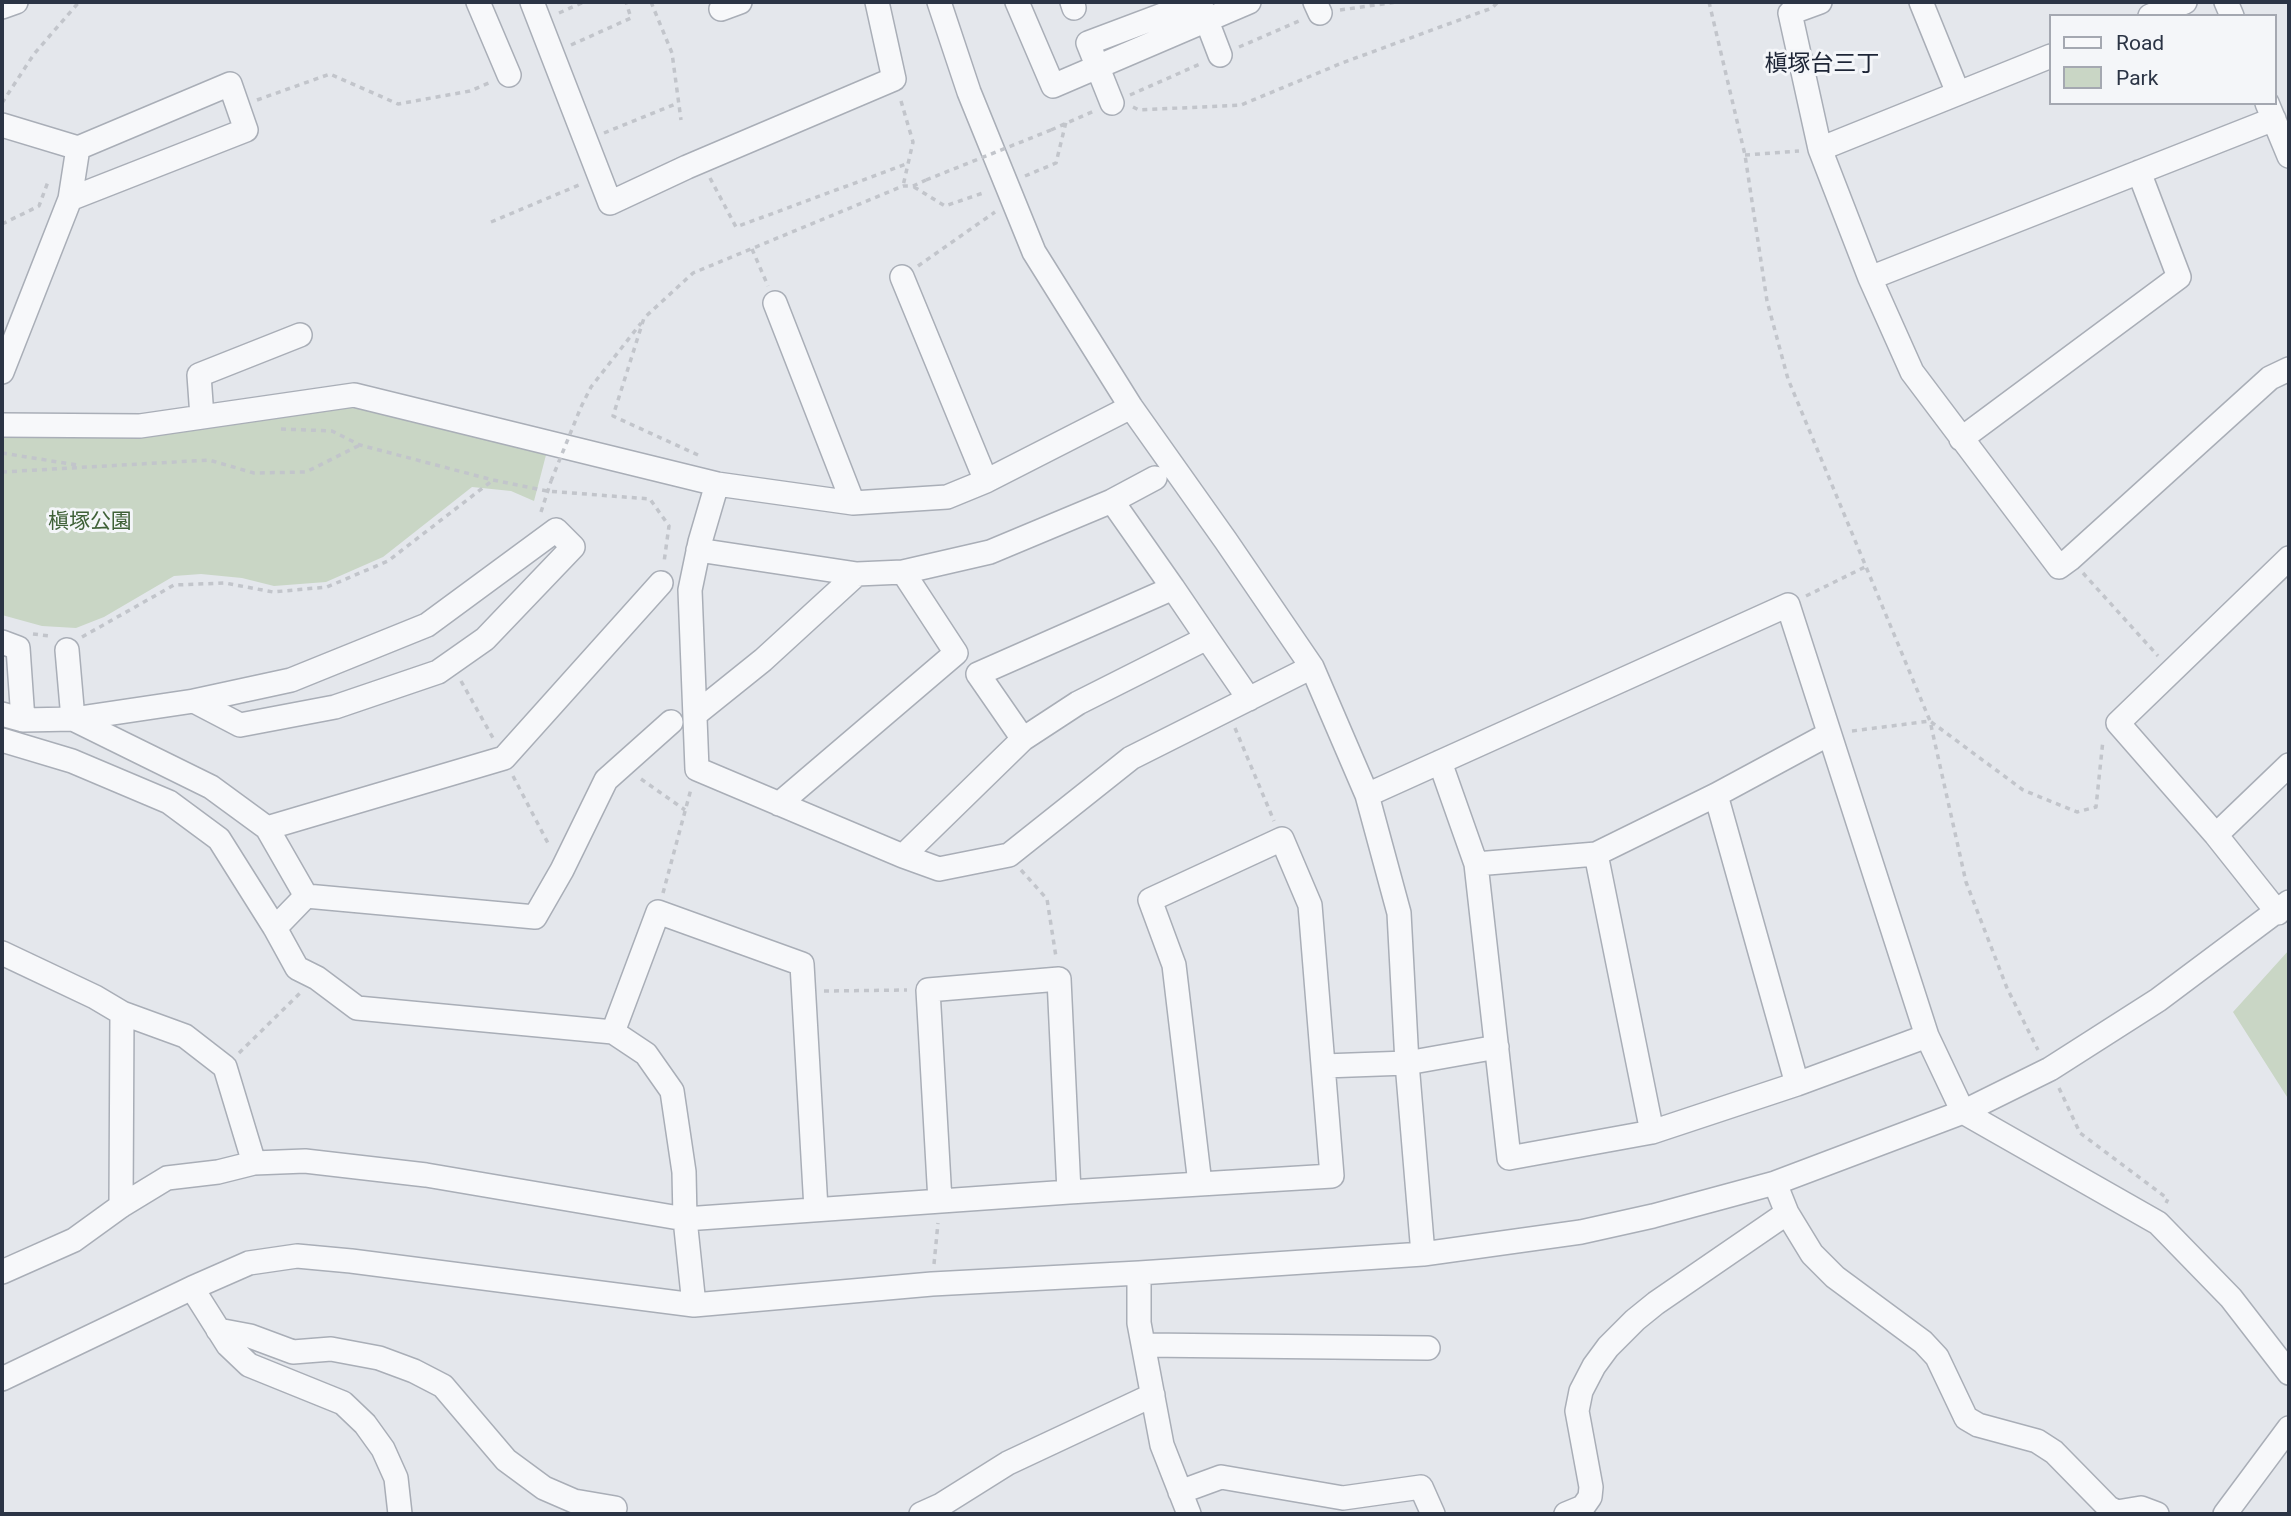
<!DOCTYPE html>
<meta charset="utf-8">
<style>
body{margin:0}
#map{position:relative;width:2291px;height:1516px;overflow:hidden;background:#e4e7ec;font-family:Roboto,sans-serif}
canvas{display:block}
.frame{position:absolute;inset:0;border:4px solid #2b3445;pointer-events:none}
.legend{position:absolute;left:2049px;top:14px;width:228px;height:91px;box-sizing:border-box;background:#f4f6f9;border:2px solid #a4a8b1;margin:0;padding:9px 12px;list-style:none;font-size:21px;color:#2b3445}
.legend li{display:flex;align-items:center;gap:14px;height:35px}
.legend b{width:35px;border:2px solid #a4a8b1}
</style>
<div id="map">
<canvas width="2291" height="1516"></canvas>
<div class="frame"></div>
<ul class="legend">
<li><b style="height:9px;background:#f7f8fa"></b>Road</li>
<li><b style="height:19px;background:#c9d6c5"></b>Park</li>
</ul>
</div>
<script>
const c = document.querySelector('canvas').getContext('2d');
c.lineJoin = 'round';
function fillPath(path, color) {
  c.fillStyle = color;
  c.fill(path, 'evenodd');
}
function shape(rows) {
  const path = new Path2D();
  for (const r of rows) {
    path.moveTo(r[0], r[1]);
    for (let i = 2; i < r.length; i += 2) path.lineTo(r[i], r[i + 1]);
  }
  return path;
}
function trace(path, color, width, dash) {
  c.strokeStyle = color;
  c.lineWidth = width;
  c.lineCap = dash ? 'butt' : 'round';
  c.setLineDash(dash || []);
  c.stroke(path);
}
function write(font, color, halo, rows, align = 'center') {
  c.font = font + ' Roboto,"Noto Sans JP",sans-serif';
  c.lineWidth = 6;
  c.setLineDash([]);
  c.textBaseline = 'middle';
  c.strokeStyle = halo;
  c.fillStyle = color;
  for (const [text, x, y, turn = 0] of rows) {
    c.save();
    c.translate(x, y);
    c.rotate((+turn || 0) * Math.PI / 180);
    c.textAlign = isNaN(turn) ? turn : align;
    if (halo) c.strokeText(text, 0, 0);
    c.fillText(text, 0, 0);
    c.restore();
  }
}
fillPath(shape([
 [335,407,367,409,478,434,546,455,534,501,511,491,472,487,383,557,326,582,274,586,242,578,201,574,174,576,104,617,76,628,42,626,2,615,2,434,161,435,217,422],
 [2289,950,2289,1100,2233,1012]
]), '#c9d6c5');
const minor = shape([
 [478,2,509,75],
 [532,2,610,203,687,167,894,79,877,2],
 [939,2,969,92,1034,252,1131,407,1226,541,1312,667,1367,795,1399,913,1407,1063,1423,1254],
 [1017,2,1053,86,1249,2],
 [1072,2,1074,8],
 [1315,2,1320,13],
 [1820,2,1790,13,1820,149,1870,278,1912,372,2059,567,2070,559,2270,378,2289,369],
 [1921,2,1958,93],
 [2226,2,2232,16],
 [2,7,16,2],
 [1202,8,1220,55],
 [721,9,740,2],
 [2150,16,2185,2],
 [1112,103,1088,43,1197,2],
 [2267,103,2289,156],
 [2,125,78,148],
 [1820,149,2051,56],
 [902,277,986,481],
 [1870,278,2274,119],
 [775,303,853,503],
 [2,372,70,199,78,148,230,84,246,130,70,199],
 [202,417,199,375,300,335],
 [2,425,140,426,354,395,717,484,853,503,947,497,986,481,1131,407],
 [1961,439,2179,277,2139,172],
 [717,484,700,542,690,590,697,769,903,856,939,869,1009,855,1131,758,1312,667],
 [1112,501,1173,588,978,674,1023,739,1078,703,1207,638,1249,699],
 [698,550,857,574,903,572,990,552,1112,501,1155,478],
 [1173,588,1207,638],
 [2,642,18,648,23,720],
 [194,701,291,680,427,625,556,530,573,547,485,639,438,672,335,707,240,725,194,701,73,719,211,787,267,828],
 [697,713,763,660,857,574],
 [2,714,23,720,73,719,67,650],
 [2,740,72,761,169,802,219,839,275,928,297,968,317,978,357,1008,613,1032,646,1054,672,1091,684,1172,685,1219,694,1305],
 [1440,762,1476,864,1509,1158,1652,1132,1797,1084,1927,1036,1963,1112,2158,1223,2231,1298,2289,1373],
 [1367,795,1788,605,1927,1036],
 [1716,795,1797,1084],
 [779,804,956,653,903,572],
 [2216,835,2289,765],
 [1596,854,1652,1132],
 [903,856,1023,739],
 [1476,864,1596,854,1716,795,1829,734],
 [306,896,267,828,504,758,661,583],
 [2278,913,2216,835,2118,723,2289,558],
 [275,928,306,896,535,917,562,870,606,780,671,722],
 [2,953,95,997,122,1013,185,1036,225,1067,254,1163],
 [613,1032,658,912,802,964,816,1209],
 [1324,1066,1407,1063,1497,1047],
 [1775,1183,1787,1213,1812,1254,1835,1277,1923,1342,1937,1357,1966,1418,1978,1425,2037,1441,2054,1452,2109,1508,2117,1512,2141,1508,2157,1514],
 [940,1201,928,990,1059,979,1069,1192],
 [121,1206,122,1013],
 [2,1272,74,1240,121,1206,167,1178,218,1172,254,1163,305,1161,426,1175,685,1219,1069,1192,1200,1184,1332,1176,1310,905,1282,839,1150,900,1174,965,1200,1184],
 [1139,1273,1139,1323,1162,1445,1189,1514],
 [192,1288,228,1345,249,1365,343,1403,365,1424,383,1449,396,1478,400,1514],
 [218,1330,250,1336,293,1352,331,1349,379,1358,414,1371,443,1386,506,1460,544,1488,574,1501,615,1508],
 [1144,1345,1428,1348],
 [2,1379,192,1288,249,1263,297,1256,351,1261,694,1305,932,1284,1139,1273,1423,1254,1581,1232,1653,1216,1775,1183,1963,1112,2050,1069,2158,1000,2289,902],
 [1180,1492,1221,1477,1343,1498,1421,1487,1433,1514],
 [921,1514,941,1505,1008,1463,1153,1395],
 [1566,1514,1583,1507,1590,1497,1591,1487,1577,1411,1581,1391,1594,1366,1608,1347,1635,1320,1656,1303,1787,1213],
 [2225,1514,2289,1428]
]);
trace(minor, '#a9aeb7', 26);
trace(shape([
 [651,2,672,53,681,120],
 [1709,2,1745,155,1767,301,1788,379,1930,721,1966,882,2007,988,2038,1050],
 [1340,10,1397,2],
 [559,13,584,2],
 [571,45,631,18,626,2],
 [1239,47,1299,21],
 [1130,95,1200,64],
 [257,100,330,74,398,104,470,91,491,82],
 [901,101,913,142,903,186],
 [2,103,34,54,79,2],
 [1133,107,1139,110,1241,105,1342,63,1492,8,1498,2],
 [1051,130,1094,111],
 [604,133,678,103],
 [1745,155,1799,151],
 [1025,176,1056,163,1066,122],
 [710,178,736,227,909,163],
 [914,187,945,206,986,192],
 [491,222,579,185],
 [2,224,39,206,49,179],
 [752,249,768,286],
 [918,266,995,212],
 [581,407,591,387,641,323],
 [281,429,332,431,360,445,493,480,547,491,650,499,669,526,664,562],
 [2,453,77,465],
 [698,455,613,416,644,318,693,273,903,186,913,186,926,180],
 [2,472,209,460,254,473,306,472,360,445],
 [541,512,551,481],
 [2083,573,2158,656],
 [1806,596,1867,566],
 [33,634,50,636],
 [82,637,174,585,225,583,273,592,327,587,388,561,493,480],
 [461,681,493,738],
 [1235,728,1274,821],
 [1852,731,1930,721,2023,790,2077,812,2096,807,2103,740],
 [513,776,550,847],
 [641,779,685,810],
 [1021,870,1047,899,1056,957],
 [663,893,691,789],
 [824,991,907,990],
 [239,1053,301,992],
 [2059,1088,2080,1133,2168,1199,2166,1203],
 [934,1264,938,1223]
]), '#c2c5cb', 3.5, [5, 5]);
trace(minor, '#f7f8fa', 23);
trace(shape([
 [926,180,1051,130],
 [551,481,581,407]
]), '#c2c5cb', 3.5, [5, 5]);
write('21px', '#3f6138', '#f4f6f9', [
 ["槇塚公園",90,523]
]);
write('23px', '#1d2536', '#f4f6f9', [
 ["槇塚台三丁",1822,65]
]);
</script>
